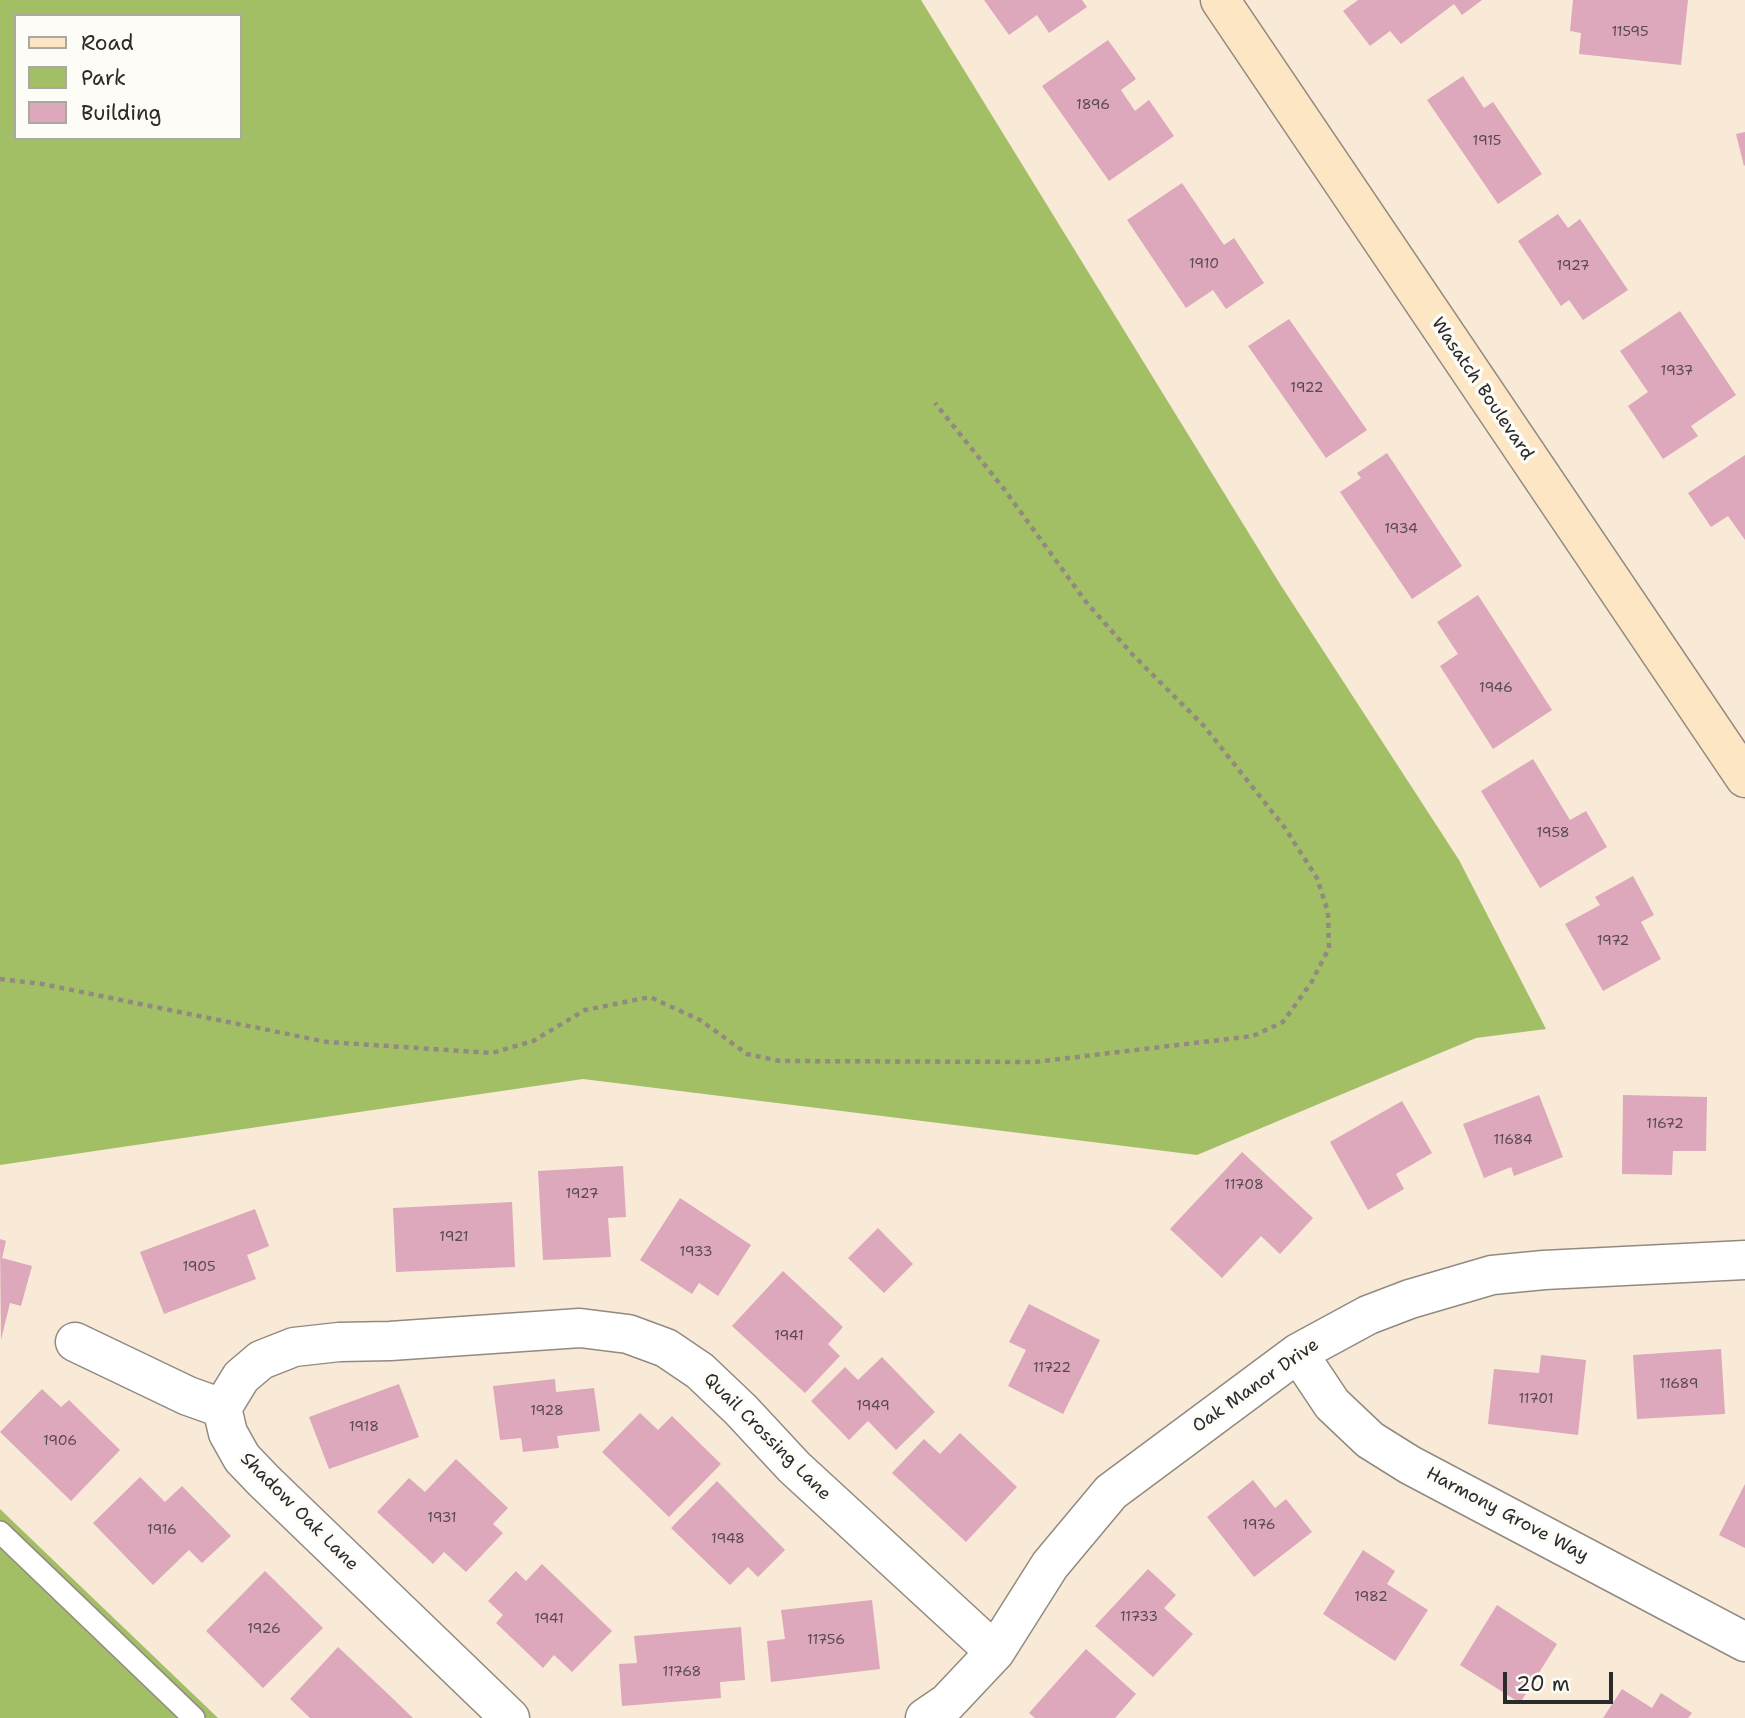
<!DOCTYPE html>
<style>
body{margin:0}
#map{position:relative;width:1745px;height:1718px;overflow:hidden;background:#f8ead6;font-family:"Shantell Sans",sans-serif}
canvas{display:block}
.legend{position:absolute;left:14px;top:14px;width:228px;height:126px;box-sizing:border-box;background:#fdfcf7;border:2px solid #a9a8a5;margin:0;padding:9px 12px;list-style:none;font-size:21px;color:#2b2b2b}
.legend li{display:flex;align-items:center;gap:14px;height:35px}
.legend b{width:35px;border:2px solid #a9a8a5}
.scale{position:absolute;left:1503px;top:1672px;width:110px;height:32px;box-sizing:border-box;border:4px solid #2b2b2b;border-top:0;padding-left:9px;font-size:21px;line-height:24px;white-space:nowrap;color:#2b2b2b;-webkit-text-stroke:5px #fdfcf7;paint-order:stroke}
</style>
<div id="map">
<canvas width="1745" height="1718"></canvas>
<ul class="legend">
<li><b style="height:9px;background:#fce6c4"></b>Road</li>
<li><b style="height:19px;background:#a2bf66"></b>Park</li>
<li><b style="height:19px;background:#dda7bc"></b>Building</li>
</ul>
<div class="scale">20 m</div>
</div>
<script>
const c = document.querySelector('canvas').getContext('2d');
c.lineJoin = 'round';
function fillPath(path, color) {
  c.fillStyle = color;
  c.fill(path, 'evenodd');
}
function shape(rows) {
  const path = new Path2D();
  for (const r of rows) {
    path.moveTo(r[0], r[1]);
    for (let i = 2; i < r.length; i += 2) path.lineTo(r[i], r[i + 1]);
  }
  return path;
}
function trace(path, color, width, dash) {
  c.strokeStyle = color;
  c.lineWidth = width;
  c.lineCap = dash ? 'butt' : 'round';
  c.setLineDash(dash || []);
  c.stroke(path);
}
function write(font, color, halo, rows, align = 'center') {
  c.font = font + ' "Shantell Sans",sans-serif';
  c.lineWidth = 7;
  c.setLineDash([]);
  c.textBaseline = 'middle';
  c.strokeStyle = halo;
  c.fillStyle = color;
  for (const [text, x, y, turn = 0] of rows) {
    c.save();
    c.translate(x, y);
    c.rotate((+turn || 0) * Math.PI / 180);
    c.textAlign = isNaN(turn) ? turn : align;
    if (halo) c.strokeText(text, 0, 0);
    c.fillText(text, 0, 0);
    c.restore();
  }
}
fillPath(shape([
 [0,0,921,0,1280,584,1459,860,1546,1029,1476,1038,1197,1155,583,1079,0,1165],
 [16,16,240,16,240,138,16,138],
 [0,1509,218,1718,0,1718]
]), '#a2bf66');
fillPath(shape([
 [984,0,1082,0,1087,7,1049,33,1037,15,1009,35],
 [1358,0,1482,0,1462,15,1454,4,1401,44,1390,31,1370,46,1343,11],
 [1573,0,1688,0,1681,65,1579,54,1581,33,1570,31],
 [1108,40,1136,79,1121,90,1135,111,1149,100,1174,136,1109,181,1042,86],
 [1463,76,1484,108,1493,102,1542,174,1498,204,1427,100],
 [1745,132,1745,165,1744,166,1736,134],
 [1182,183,1224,245,1234,238,1264,283,1226,309,1213,290,1186,308,1127,220],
 [1558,214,1568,228,1580,219,1628,290,1583,320,1569,300,1561,306,1518,241],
 [1680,311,1736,395,1691,426,1698,436,1663,459,1628,406,1648,392,1620,351],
 [1289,319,1367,430,1326,458,1248,346],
 [1387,453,1462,566,1412,599,1340,492,1361,478,1357,473],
 [1745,455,1745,540,1728,516,1711,527,1688,493],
 [1478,595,1552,710,1493,749,1440,666,1458,654,1437,622],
 [1533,759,1570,820,1586,811,1607,847,1540,888,1481,791],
 [1633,876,1654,915,1641,922,1661,959,1603,991,1565,924,1600,905,1595,897],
 [1539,1095,1563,1157,1514,1176,1511,1167,1484,1178,1463,1124],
 [1623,1095,1707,1097,1706,1151,1673,1151,1672,1175,1622,1174],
 [1402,1101,1432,1153,1396,1174,1404,1189,1368,1210,1330,1142],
 [1242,1152,1313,1218,1280,1254,1261,1236,1222,1278,1170,1229],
 [623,1166,626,1217,608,1218,611,1257,543,1260,538,1171],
 [680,1198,751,1245,718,1296,699,1283,692,1294,640,1260],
 [512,1202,515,1267,396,1272,393,1208],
 [255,1209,269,1246,247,1255,256,1279,164,1314,140,1252],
 [878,1228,913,1264,884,1293,848,1258],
 [0,1239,6,1241,2,1258,32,1266,21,1306,10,1303,1,1340],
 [783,1271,843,1327,828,1344,840,1356,805,1393,732,1326],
 [1029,1304,1100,1340,1063,1414,1008,1386,1026,1350,1009,1342],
 [1721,1349,1725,1414,1637,1419,1633,1355],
 [1541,1355,1586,1360,1578,1435,1488,1424,1494,1369,1539,1373],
 [882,1357,935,1412,896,1450,868,1421,849,1440,811,1401,845,1367,858,1380],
 [555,1379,556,1392,594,1388,600,1431,557,1436,559,1448,523,1452,521,1438,500,1440,493,1386],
 [399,1384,419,1437,329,1469,309,1417],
 [42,1389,61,1407,69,1400,120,1450,71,1501,0,1432],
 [640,1413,658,1430,672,1416,721,1464,669,1517,602,1452],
 [960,1433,1017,1487,966,1542,892,1473,924,1439,940,1454],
 [456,1459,508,1508,493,1524,503,1533,466,1572,444,1552,433,1564,377,1512,409,1478,425,1492],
 [140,1477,165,1502,182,1486,231,1536,202,1563,189,1550,153,1585,93,1523],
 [1253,1480,1275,1508,1286,1499,1312,1532,1254,1577,1207,1517],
 [717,1481,785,1550,758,1577,748,1567,730,1585,671,1528],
 [1745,1484,1745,1548,1719,1535],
 [1363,1550,1395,1571,1387,1584,1428,1610,1395,1661,1323,1614],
 [542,1564,612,1631,572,1672,554,1655,543,1668,496,1623,503,1615,488,1601,516,1571,526,1581],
 [1148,1569,1176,1595,1164,1608,1193,1634,1153,1677,1095,1626],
 [265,1571,323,1628,263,1688,206,1631],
 [872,1600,880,1669,771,1682,767,1641,785,1639,781,1610],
 [1497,1605,1557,1644,1520,1703,1460,1665],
 [741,1627,745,1680,720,1682,721,1698,622,1706,619,1664,637,1663,634,1636],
 [338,1647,387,1693,413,1718,310,1718,290,1699],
 [1086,1649,1136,1694,1115,1718,1035,1718,1029,1713],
 [1622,1689,1652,1708,1661,1693,1692,1713,1688,1718,1603,1718]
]), '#dda7bc');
const service = shape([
 [0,1532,194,1718]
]);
const minor = shape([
 [75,1342,188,1396,222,1408,228,1433,242,1458,264,1481,510,1718],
 [1298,1353,1332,1404,1370,1440,1410,1465,1745,1642],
 [222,1408,241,1377,261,1360,294,1347,339,1342,390,1341,580,1328,628,1334,666,1348,700,1371,741,1410,794,1467,995,1652],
 [925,1718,947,1703,995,1652,1050,1565,1111,1492,1298,1353,1368,1315,1410,1299,1492,1275,1544,1270,1745,1260]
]);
const secondary = shape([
 [1220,0,1745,778]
]);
trace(service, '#928a80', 24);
trace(minor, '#928a80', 41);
trace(secondary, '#928a80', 41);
trace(shape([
 [0,979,42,984,327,1042,492,1053,533,1041,585,1010,650,997,700,1020,747,1054,780,1061,1035,1062,1253,1036,1283,1022,1311,983,1329,948,1328,912,1317,878,1285,828,1204,726,1132,654,1086,602,1004,489,935,403]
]), '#928a80', 4.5, [5, 5]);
trace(service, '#fff', 21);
trace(minor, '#fff', 38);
trace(secondary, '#fce6c4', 38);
write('14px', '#584a4f', null, [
 ["11595",1630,32],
 ["1896",1093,105],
 ["1915",1487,141],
 ["1910",1204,264],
 ["1927",1573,266],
 ["1937",1677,371],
 ["1922",1307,388],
 ["1934",1401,529],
 ["1946",1496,688],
 ["1958",1553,833],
 ["1972",1613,941],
 ["11672",1665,1124],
 ["11684",1513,1140],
 ["11708",1244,1185],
 ["1927",582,1194],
 ["1921",454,1237],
 ["1933",696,1252],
 ["1905",199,1267],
 ["1941",789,1336],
 ["11722",1052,1368],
 ["11689",1679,1384],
 ["11701",1536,1399],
 ["1949",873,1406],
 ["1928",547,1411],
 ["1918",364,1427],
 ["1906",60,1441],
 ["1931",442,1518],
 ["1976",1259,1525],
 ["1916",162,1530],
 ["1948",728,1539],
 ["1982",1371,1597],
 ["11733",1139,1617],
 ["1941",549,1619],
 ["1926",264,1629],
 ["11756",826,1640],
 ["11768",682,1672]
]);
write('18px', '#2b2b2b', '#fdfcf7', [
 ["Wasatch Boulevard",1482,389,56],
 ["Oak Manor Drive",1256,1386,-35],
 ["Quail Crossing Lane",767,1437,45],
 ["Shadow Oak Lane",299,1512,45],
 ["Harmony Grove Way",1507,1515,28]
]);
</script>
